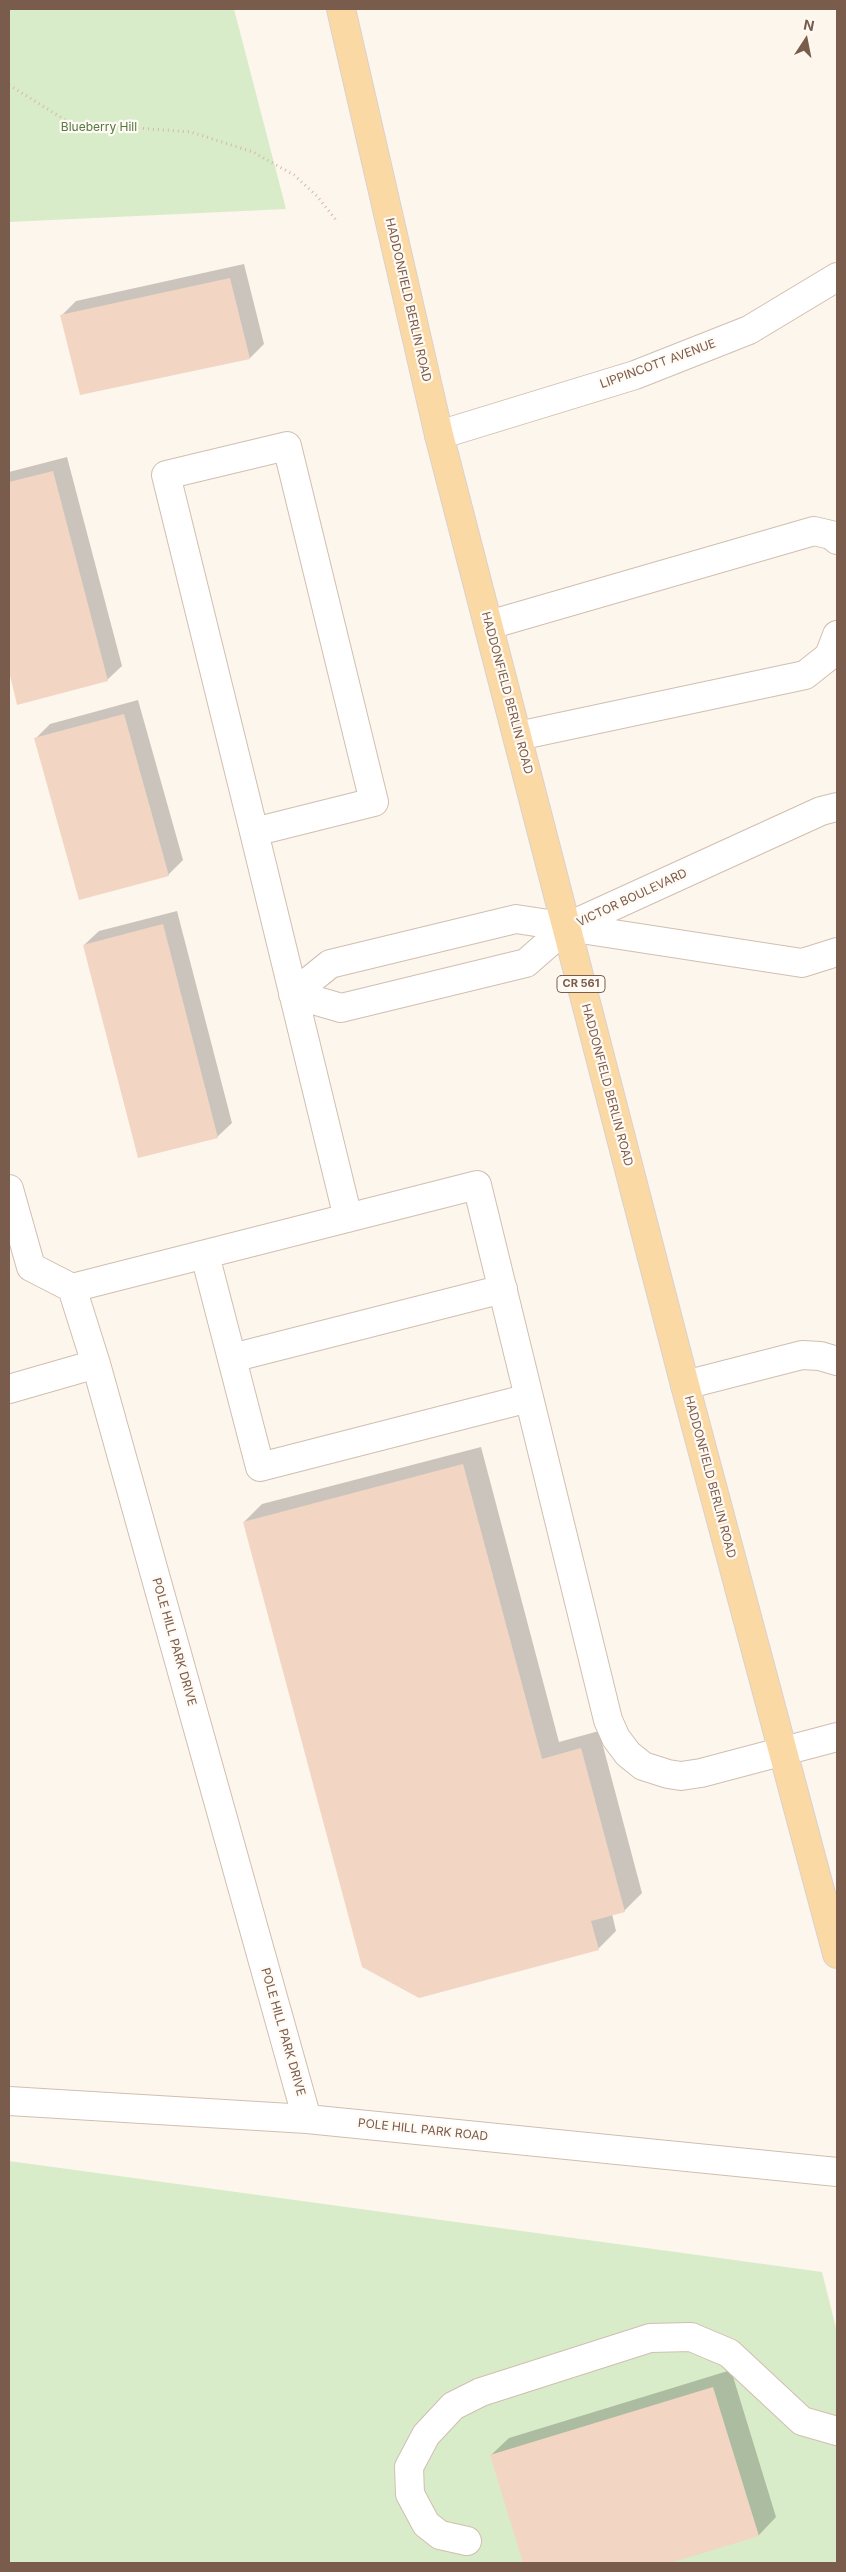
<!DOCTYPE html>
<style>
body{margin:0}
#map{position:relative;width:846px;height:2572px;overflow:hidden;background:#fdf6ec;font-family:Inter,sans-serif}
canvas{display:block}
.frame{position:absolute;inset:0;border:10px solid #7a5c4d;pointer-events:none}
.north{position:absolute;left:781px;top:15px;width:50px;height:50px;-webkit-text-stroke:4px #fffaf3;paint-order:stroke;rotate:11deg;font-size:14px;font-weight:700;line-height:20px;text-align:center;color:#7a5c4d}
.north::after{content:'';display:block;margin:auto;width:18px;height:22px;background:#7a5c4d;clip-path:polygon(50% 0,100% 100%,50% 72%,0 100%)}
</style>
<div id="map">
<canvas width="846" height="2572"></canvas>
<div class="frame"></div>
<div class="north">N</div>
</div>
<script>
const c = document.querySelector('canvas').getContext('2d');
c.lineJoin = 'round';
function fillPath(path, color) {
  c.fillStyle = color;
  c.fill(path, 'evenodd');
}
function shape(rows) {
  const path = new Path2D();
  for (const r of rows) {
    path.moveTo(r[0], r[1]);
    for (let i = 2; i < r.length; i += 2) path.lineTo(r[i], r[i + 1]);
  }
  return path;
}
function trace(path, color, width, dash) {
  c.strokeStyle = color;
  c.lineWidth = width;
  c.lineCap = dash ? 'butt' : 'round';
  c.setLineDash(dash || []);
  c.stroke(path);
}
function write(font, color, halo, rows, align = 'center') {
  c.font = font + ' Inter,sans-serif';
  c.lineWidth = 4.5;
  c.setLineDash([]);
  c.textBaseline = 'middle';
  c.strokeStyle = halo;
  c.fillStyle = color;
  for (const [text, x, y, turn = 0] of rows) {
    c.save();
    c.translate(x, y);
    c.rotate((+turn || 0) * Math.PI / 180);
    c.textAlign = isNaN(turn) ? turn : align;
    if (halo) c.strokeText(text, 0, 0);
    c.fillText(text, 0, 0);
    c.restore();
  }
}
fillPath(shape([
 [9,9,234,9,286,209,9,222],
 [9,2161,822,2272,837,2332,837,2563,9,2563]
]), '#d8ecc9');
fillPath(shape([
 [244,264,264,344,250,358,61,316,76,301],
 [67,457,122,666,107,680,18,703,9,666,9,472],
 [138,700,183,860,168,875,35,739,50,724],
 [177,911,232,1123,217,1137,84,945,99,931],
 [481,1447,559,1742,599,1731,642,1893,624,1911,612,1914,616,1931,599,1948,419,1996,244,1522,262,1504],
 [731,2370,776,2517,759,2535,665,2563,524,2563,491,2455,509,2438]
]), '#0003');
fillPath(shape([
 [230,278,250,359,80,395,60,315],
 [53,471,108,681,17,705,9,671,9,482],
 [124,714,169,876,79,900,34,738],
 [163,924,218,1138,138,1158,83,945],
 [463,1464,542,1759,581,1748,625,1912,591,1921,599,1950,419,1998,362,1967,243,1522],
 [713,2387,759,2536,670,2563,523,2563,490,2455]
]), '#f3d5c3');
const minor = shape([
 [439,435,635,375,749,330,837,277],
 [489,625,814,531,831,535,837,540],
 [518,736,805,675,829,656,837,635],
 [254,832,166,475,287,446,374,802,254,832,348,1218],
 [293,994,341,1008,526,963,567,927,821,811,837,807],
 [293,994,330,964,516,919,802,963,837,952],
 [9,1189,31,1267,72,1288,96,1364,307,2119],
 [205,1255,260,1467,529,1398],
 [72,1288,477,1185,608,1720,616,1738,628,1754,643,1766,668,1774,681,1776,701,1773,837,1737],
 [232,1358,503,1289],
 [685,1385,802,1355,820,1356,837,1361],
 [9,1389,96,1364],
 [9,2101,307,2119,837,2172],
 [467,2541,440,2535,426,2524,410,2494,409,2467,426,2435,453,2406,481,2392,650,2338,691,2337,729,2353,802,2421,837,2431]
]);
const major = shape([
 [341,9,439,435,685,1385,837,1954]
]);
trace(minor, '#d1beb0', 30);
trace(major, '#dad1cd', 30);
trace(shape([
 [9,85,70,123,191,132,253,152,294,175,317,196,336,220]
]), '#d9b8a5', 3, [1, 4]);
trace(minor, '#fff', 28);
trace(major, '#fbd9a5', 28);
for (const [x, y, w] of [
 [581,984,48]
]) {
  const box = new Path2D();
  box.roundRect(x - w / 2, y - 8.5, w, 17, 4);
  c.fillStyle = '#fffaf3';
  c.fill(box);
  trace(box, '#7a5c4d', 1);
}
write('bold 11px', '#7a5c4d', null, [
 ["CR 561",581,984]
]);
write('12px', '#537a41', '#fffaf3', [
 ["Blueberry Hill",99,127]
]);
write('12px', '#7a5c4d', '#fffaf3', [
 ["HADDONFIELD BERLIN ROAD",408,300,77],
 ["LIPPINCOTT AVENUE",658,364,-20],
 ["HADDONFIELD BERLIN ROAD",507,693,75],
 ["VICTOR BOULEVARD",632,898,-25],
 ["HADDONFIELD BERLIN ROAD",607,1085,75],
 ["HADDONFIELD BERLIN ROAD",710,1477,75],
 ["POLE HILL PARK DRIVE",174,1642,74],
 ["POLE HILL PARK DRIVE",283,2032,74],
 ["POLE HILL PARK ROAD",423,2130,6]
]);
</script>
